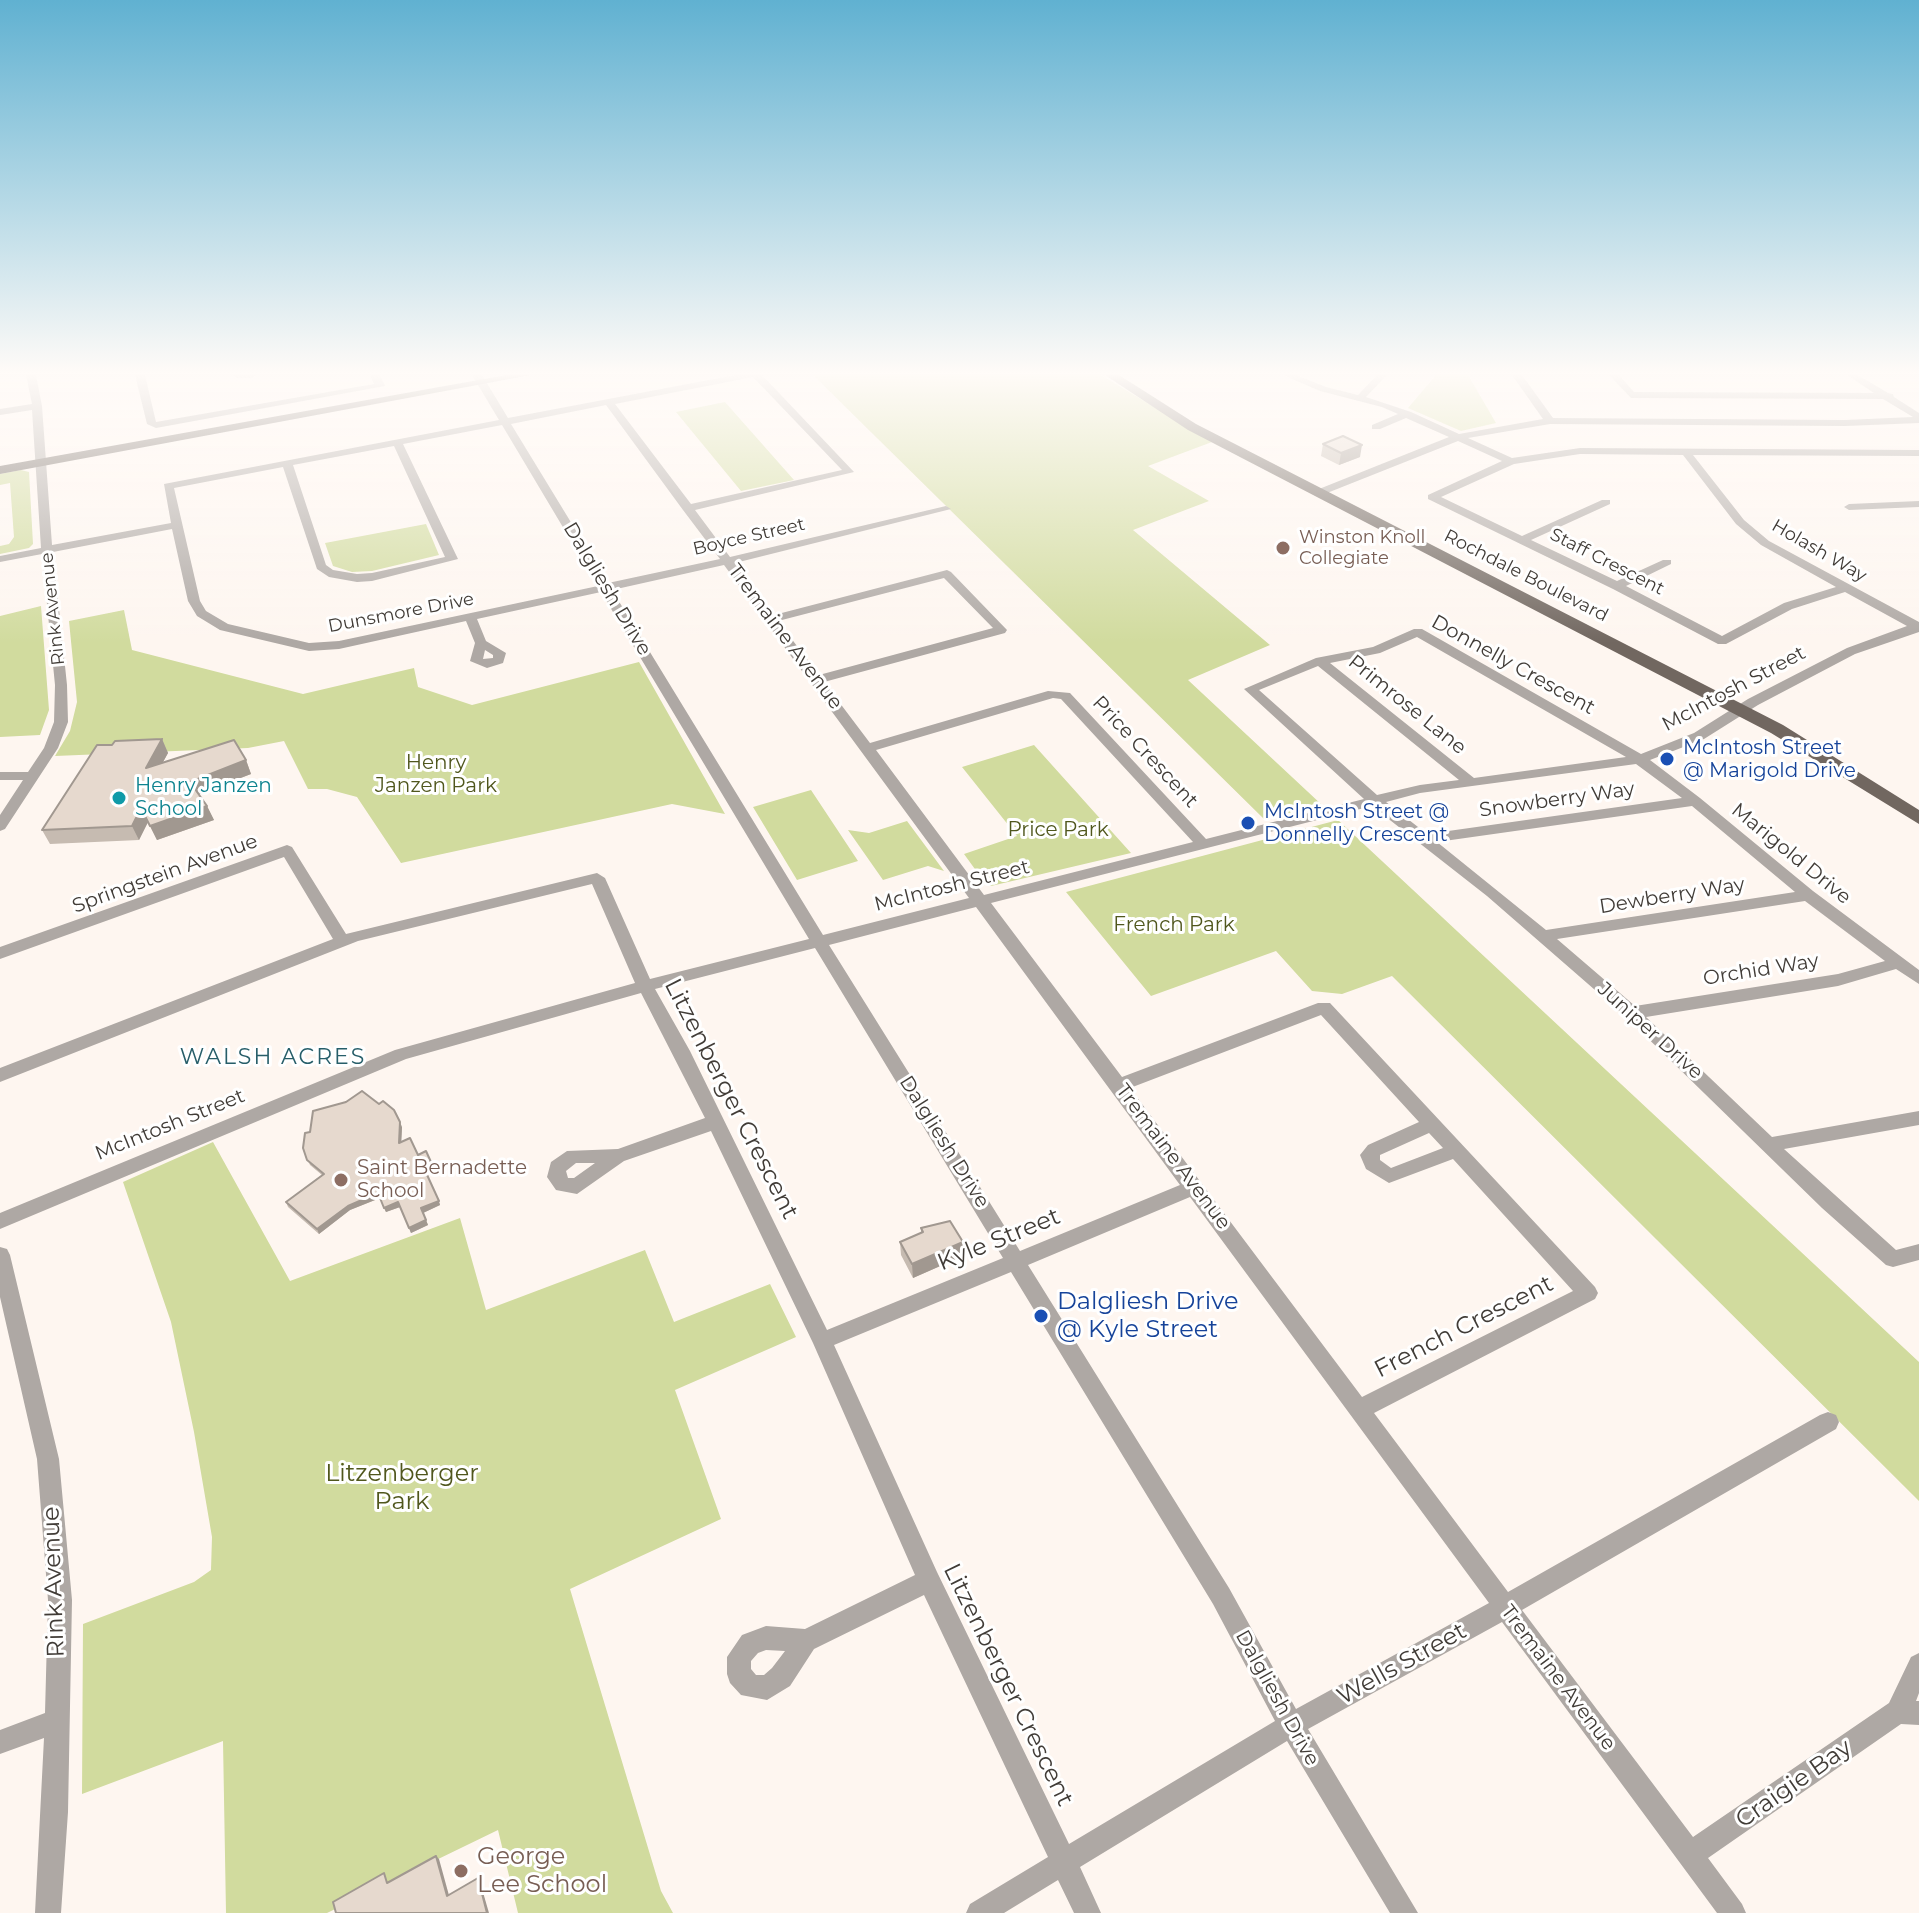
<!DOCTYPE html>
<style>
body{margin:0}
canvas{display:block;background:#fef6f0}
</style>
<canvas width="1919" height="1913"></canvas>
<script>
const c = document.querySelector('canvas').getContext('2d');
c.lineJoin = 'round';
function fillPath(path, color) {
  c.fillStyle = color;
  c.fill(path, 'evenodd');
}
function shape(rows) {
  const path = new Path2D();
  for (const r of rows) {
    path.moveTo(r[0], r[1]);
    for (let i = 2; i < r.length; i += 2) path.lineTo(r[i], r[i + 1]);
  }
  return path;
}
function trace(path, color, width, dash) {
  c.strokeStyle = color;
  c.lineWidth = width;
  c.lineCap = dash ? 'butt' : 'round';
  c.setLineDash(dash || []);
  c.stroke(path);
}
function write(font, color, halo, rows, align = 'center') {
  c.font = font + ' Montserrat,sans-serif';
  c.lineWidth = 6;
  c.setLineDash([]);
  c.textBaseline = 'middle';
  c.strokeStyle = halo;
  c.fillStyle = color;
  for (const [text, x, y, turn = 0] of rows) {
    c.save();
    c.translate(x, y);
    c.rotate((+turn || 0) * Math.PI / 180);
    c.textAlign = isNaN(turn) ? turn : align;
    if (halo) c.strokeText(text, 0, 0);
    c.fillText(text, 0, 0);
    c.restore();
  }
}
fillPath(shape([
 [813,375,1101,375,1212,442,1148,466,1209,501,1133,530,1270,645,1188,680,1322,805,1264,819],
 [1436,375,1468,375,1496,423,1461,431,1408,408],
 [725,402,794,480,741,491,676,412],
 [21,470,29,472,33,544,29,548,0,554,0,546,9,544,14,537,10,483,0,485,0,474],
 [426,524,439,555,372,571,352,572,333,566,325,543],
 [41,606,49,710,40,735,0,737,0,616],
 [124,610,132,650,303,694,414,668,418,687,472,705,639,662,725,814,672,804,401,863,357,797,327,789,308,789,284,741,248,748,55,756,70,731,77,702,69,621],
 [1034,745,1131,853,991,886,985,883,964,854,1017,836,962,767],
 [811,790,858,861,797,880,753,807],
 [1338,820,1919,1362,1919,1501,1392,976,1342,994,1312,991,1276,951,1151,996,1066,892],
 [907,821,944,871,928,866,883,880,848,830,869,833],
 [213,1142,290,1281,460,1218,486,1310,645,1250,674,1322,770,1284,796,1337,675,1390,721,1519,570,1589,661,1891,673,1913,518,1913,498,1830,327,1913,226,1913,223,1741,82,1794,83,1624,194,1582,211,1570,212,1537,194,1432,171,1322,123,1182]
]), '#d1db9e');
fillPath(shape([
 [26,375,36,375,42,406,52,545,171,523,164,484,499,420,472,375,482,375,508,418,735,375,762,375,854,472,695,510,730,557,946,506,951,509,735,563,774,615,947,570,951,572,1007,630,1005,633,824,682,870,743,1048,691,1070,693,1206,839,1364,799,1244,689,1316,658,1373,647,1414,629,1422,629,1641,754,1694,733,1748,699,1847,648,1907,626,1845,592,1792,609,1726,644,1718,644,1613,589,1428,499,1428,495,1502,461,1458,441,1322,495,1314,495,1314,491,1449,437,1406,418,1380,429,1372,429,1372,425,1398,414,1382,407,1320,391,1283,375,1296,375,1326,387,1358,395,1377,375,1387,375,1366,397,1411,412,1459,434,1543,419,1512,375,1522,375,1553,418,1845,420,1913,417,1883,399,1631,398,1609,375,1619,375,1634,392,1874,393,1847,375,1858,375,1888,393,1893,394,1894,397,1919,413,1919,423,1845,426,1550,424,1468,438,1512,458,1580,448,1919,450,1919,456,1693,455,1744,520,1769,541,1919,622,1919,632,1855,654,1758,705,1704,739,1650,760,1700,798,1813,891,1919,970,1919,984,1896,969,1838,986,1646,1017,1772,1137,1919,1111,1919,1125,1784,1149,1896,1250,1919,1244,1919,1260,1893,1267,1886,1265,1822,1208,1626,1017,1487,896,1372,806,991,903,1122,1077,1318,1003,1330,1003,1595,1287,1598,1293,1595,1299,1374,1413,1508,1592,1820,1415,1828,1412,1836,1415,1839,1422,1836,1429,1522,1610,1693,1837,1889,1703,1911,1657,1919,1653,1919,1693,1916,1701,1919,1701,1919,1725,1901,1724,1708,1858,1742,1904,1746,1913,1717,1913,1502,1622,1308,1729,1418,1913,1390,1913,1287,1741,1080,1867,1101,1913,1074,1913,1058,1880,1004,1913,966,1913,970,1904,1048,1857,924,1595,814,1649,790,1686,767,1700,741,1695,730,1683,727,1674,727,1657,742,1635,766,1626,805,1629,915,1575,813,1343,711,1131,624,1161,577,1194,556,1190,547,1177,551,1162,567,1151,618,1149,705,1118,641,993,406,1059,0,1229,0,1213,395,1050,635,983,592,884,358,941,0,1082,0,1068,333,939,284,857,0,959,0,947,287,845,292,847,346,934,597,873,605,878,650,979,809,939,601,592,477,619,486,641,506,653,503,663,487,668,470,661,475,643,466,621,339,649,309,651,220,630,197,616,188,601,172,529,53,552,67,685,68,722,58,748,5,829,0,831,0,815,23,780,0,780,0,772,28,772,44,748,54,722,55,685,42,554,0,562,0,556,41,548,32,410,0,415,0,409,32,404,26,375],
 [753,377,842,470,691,504,615,404,753,377],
 [606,405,683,510,720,559,608,583,511,424,606,405],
 [502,425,598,586,339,641,309,643,228,624,206,611,200,601,174,488,283,467,317,569,329,577,357,582,372,581,458,559,403,444,502,425],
 [394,446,445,557,372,573,357,574,333,570,326,565,293,465,394,446],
 [1580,454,1683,455,1736,524,1761,545,1836,587,1784,603,1722,636,1626,586,1671,564,1671,560,1663,560,1617,581,1531,540,1610,504,1610,500,1602,500,1522,536,1441,497,1514,464,1580,454],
 [724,565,969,898,823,935,612,590,724,565],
 [944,578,993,628,819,675,778,621,944,578],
 [1417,637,1626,757,1474,778,1330,663,1380,653,1417,637],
 [485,650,493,655,493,658,483,659,485,650],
 [1318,666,1459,780,1420,785,1377,795,1259,690,1318,666],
 [1053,698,1061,699,1193,842,984,895,876,750,1053,698],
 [1636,764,1682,798,1427,834,1386,802,1420,793,1636,764],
 [1692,806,1795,892,1546,930,1437,842,1692,806],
 [1805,901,1885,961,1838,974,1635,1006,1557,939,1805,901],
 [976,907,1180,1185,1020,1251,829,945,976,907],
 [815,948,1003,1258,827,1330,690,1051,655,989,815,948],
 [1321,1015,1419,1122,1368,1145,1360,1155,1366,1169,1389,1183,1453,1159,1573,1291,1362,1397,1130,1088,1321,1015],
 [1429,1133,1443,1148,1391,1168,1380,1160,1380,1155,1429,1133],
 [576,1163,595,1163,574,1178,568,1178,566,1171,576,1163],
 [1190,1197,1489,1603,1296,1709,1229,1588,1028,1265,1190,1197],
 [1011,1272,1213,1604,1275,1721,1069,1844,937,1572,834,1345,1011,1272],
 [766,1650,785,1651,772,1668,764,1675,756,1675,751,1669,751,1661,758,1653,766,1650],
 [135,375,145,375,156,422,374,384,370,375,380,375,385,386,156,428,147,424,135,375],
 [232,375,257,375,252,378,237,378,232,375],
 [1919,501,1919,507,1849,510,1844,507,1849,504,1919,501],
 [0,1247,7,1249,10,1255,59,1459,72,1600,68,1812,61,1913,35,1913,44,1738,0,1754,0,1730,45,1713,48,1600,37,1459,0,1297,0,1247]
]), '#aea8a4');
fillPath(shape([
 [506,375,531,375,0,474,0,466,506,375],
 [1105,375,1119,375,1196,424,1783,725,1919,810,1919,824,1771,733,1188,430,1105,375]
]), '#716760');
fillPath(shape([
 [1323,444,1360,457,1339,465,1321,456],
 [162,739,168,753,163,762,246,760,251,774,199,794,207,806,214,820,157,840,148,822,139,840,50,844,42,830],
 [402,1127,401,1142,433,1167,425,1171,440,1205,423,1213,428,1225,411,1233,400,1207,386,1212,380,1198,350,1210,319,1234,288,1207,286,1202,322,1175,310,1165,303,1148],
 [921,1228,963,1242,963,1256,913,1278,901,1255,900,1242,921,1233]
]), '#c6bbb1');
fillPath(shape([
 [1362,445,1360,457,1339,465,1341,453],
 [162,739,168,753,152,782,146,768],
 [246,760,251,774,196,795,190,782],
 [207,806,214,820,157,840,150,826],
 [141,808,148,822,139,840,132,826],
 [400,1122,402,1127,401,1148,399,1143],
 [431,1162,433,1167,425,1171,423,1166],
 [378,1193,380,1198,350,1210,319,1234,317,1229,348,1206],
 [439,1201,440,1205,423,1213,421,1208],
 [398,1202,400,1207,386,1212,384,1208],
 [426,1220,428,1225,411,1233,409,1228],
 [963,1242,963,1256,913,1278,912,1264],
 [436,1856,439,1859,450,1899,447,1896],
 [478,1878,480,1882,489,1913,487,1913]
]), '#a19890');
const building = shape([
 [1343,436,1362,445,1341,453,1323,444,1343,436],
 [162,739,146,768,234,740,246,760,190,782,207,806,150,826,141,808,132,826,42,830,97,745,112,745,115,741,162,739],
 [362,1091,379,1104,383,1101,394,1110,400,1122,399,1143,410,1138,418,1155,426,1151,431,1162,423,1166,439,1201,421,1208,426,1220,409,1228,398,1202,384,1208,378,1193,348,1206,317,1229,286,1202,324,1174,307,1160,303,1148,305,1133,310,1132,313,1111,346,1102,362,1091],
 [950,1221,963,1242,912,1264,900,1242,923,1232,921,1228,950,1221],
 [436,1856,447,1896,478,1878,487,1913,336,1913,333,1902,384,1873,387,1883,436,1856]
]);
fillPath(building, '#e6d9ce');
trace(building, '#a19890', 2);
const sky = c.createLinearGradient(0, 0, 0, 643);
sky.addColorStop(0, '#60b1d1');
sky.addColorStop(0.58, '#fffbf8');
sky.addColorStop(1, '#fffbf800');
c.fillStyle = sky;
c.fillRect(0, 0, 1919, 643);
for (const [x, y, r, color] of [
 [1283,548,8,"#8d6e63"],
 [1667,759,8,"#1a4fb4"],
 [119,798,8,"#0f9aa8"],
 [1248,823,8,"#1a4fb4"],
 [341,1180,8,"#8d6e63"],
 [1041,1316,8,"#1a4fb4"],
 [461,1871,8,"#8d6e63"]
]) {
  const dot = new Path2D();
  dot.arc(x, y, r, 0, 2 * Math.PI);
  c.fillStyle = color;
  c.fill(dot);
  trace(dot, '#fff', 3);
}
write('18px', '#413c37', '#fff', [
 ["Boyce Street",749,537,-13],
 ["Holash Way",1819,551,30],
 ["Staff Crescent",1607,562,27],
 ["Rochdale Boulevard",1526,576,27],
 ["Rink Avenue",53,609,-96],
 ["Dunsmore Drive",401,613,-11]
]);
write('18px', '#785e54', '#fff', [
 ["Winston Knoll",1299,538],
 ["Collegiate",1299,559]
], 'left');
write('20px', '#413c37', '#fff', [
 ["Dalgliesh Drive",607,589,59],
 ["Tremaine Avenue",785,637,53],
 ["Donnelly Crescent",1513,665,29],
 ["McIntosh Street",1734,689,-28],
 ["Primrose Lane",1407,705,39],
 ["Price Crescent",1145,752,47],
 ["Snowberry Way",1557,800,-8],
 ["Marigold Drive",1791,854,39],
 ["Springstein Avenue",165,874,-20],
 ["McIntosh Street",952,886,-14],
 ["Dewberry Way",1672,896,-9],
 ["Orchid Way",1761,970,-9],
 ["Juniper Drive",1650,1031,42],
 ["McIntosh Street",170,1125,-22],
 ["Dalgliesh Drive",944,1142,58],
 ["Tremaine Avenue",1173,1157,53],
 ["Tremaine Avenue",1558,1678,53],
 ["Dalgliesh Drive",1277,1698,61]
]);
write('20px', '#164399', '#fff', [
 ["McIntosh Street",1683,748],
 ["@ Marigold Drive",1683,771],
 ["McIntosh Street @",1264,812],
 ["Donnelly Crescent",1264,835]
], 'left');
write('20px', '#50571d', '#fff', [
 ["Henry",436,763],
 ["Janzen Park",436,786],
 ["Price Park",1058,830],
 ["French Park",1174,925]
]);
write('20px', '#0d838f', '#fff', [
 ["Henry Janzen",135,786],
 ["School",135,809]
], 'left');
write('20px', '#785e54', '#fff', [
 ["Saint Bernadette",357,1168],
 ["School",357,1191]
], 'left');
c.letterSpacing = '2px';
write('22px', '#275e69', '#fff', [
 ["WALSH ACRES",273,1058]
]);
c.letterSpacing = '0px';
write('24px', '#413c37', '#fff', [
 ["Litzenberger Crescent",731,1099,63],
 ["Kyle Street",999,1240,-22],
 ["French Crescent",1464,1327,-27],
 ["Rink Avenue",54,1582,-92],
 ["Wells Street",1402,1664,-29],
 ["Litzenberger Crescent",1008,1685,64],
 ["Craigie Bay",1794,1784,-35]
]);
write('24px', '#164399', '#fff', [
 ["Dalgliesh Drive",1057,1302],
 ["@ Kyle Street",1057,1330]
], 'left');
write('24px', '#50571d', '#fff', [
 ["Litzenberger",402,1474],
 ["Park",402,1502]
]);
write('24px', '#785e54', '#fff', [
 ["George",477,1857],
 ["Lee School",477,1885]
], 'left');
</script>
